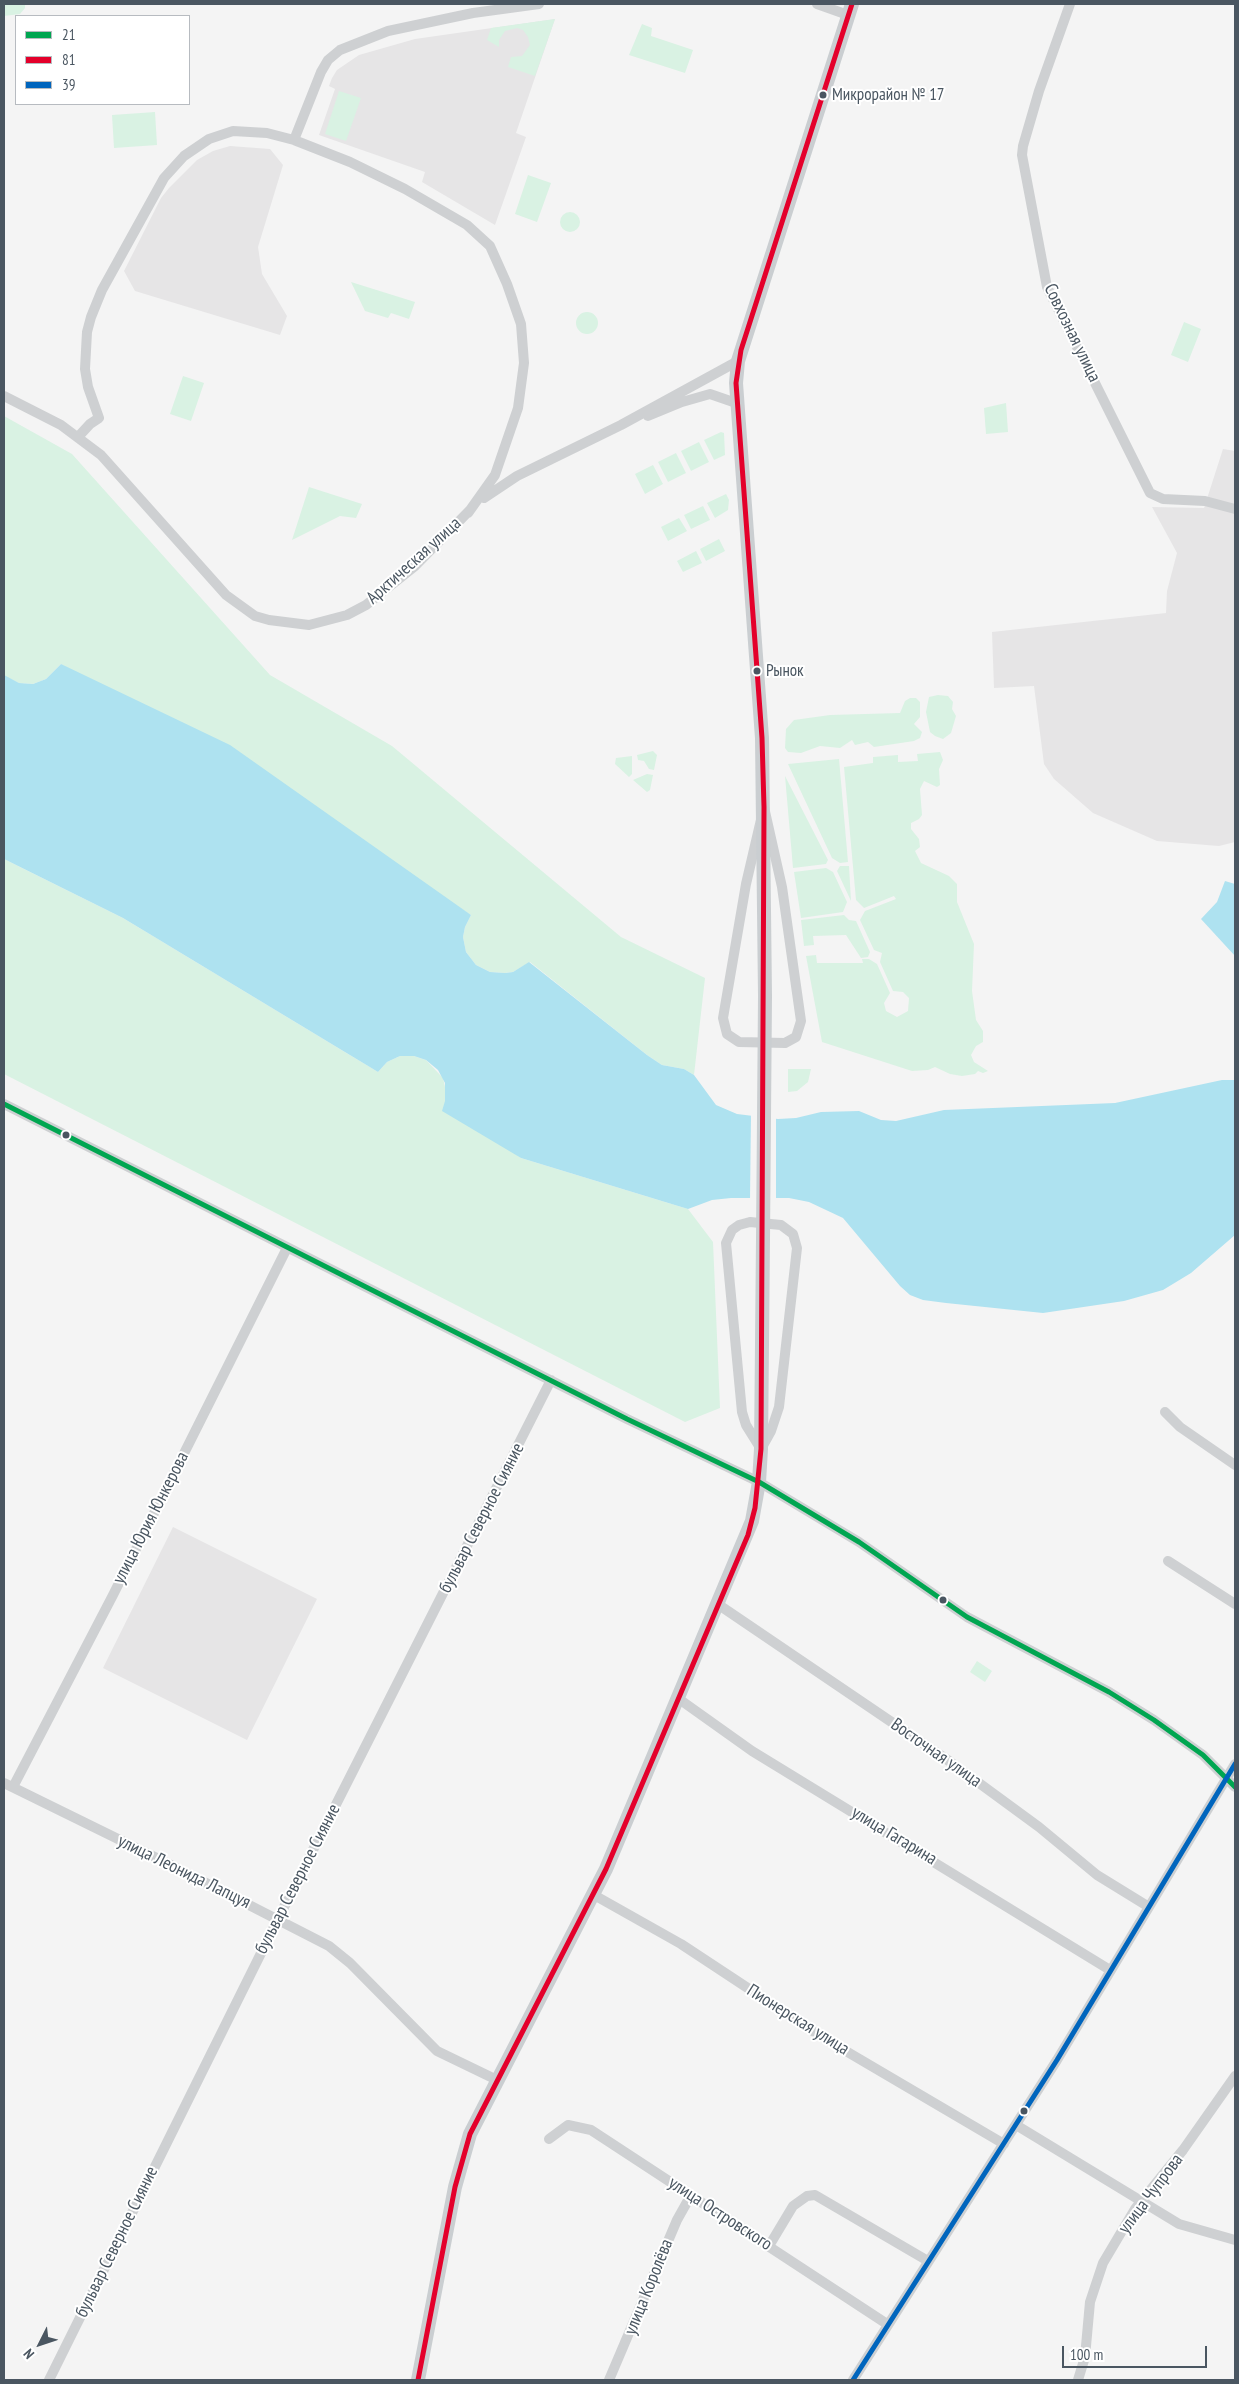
<!DOCTYPE html>
<meta charset="utf-8">
<style>
body{margin:0}
#map{position:relative;width:1239px;height:2384px;overflow:hidden;background:#f4f4f4;font-family:"PT Sans Narrow",sans-serif}
canvas{display:block}
.frame{position:absolute;inset:0;border:5px solid #4a5661;pointer-events:none}
.legend{position:absolute;left:15px;top:15px;width:175px;height:90px;box-sizing:border-box;background:#fff;border:1px solid #b7bbc0;margin:0;padding:6px 9px;list-style:none;font-size:15px;color:#4a5661}
.legend li{display:flex;align-items:center;gap:10px;height:25px}
.legend b{width:25px;border:1px solid #b7bbc0}
.north{position:absolute;left:15px;top:2319px;width:50px;height:50px;-webkit-text-stroke:4px #fff;paint-order:stroke;rotate:229deg;font-size:14px;font-weight:700;line-height:20px;text-align:center;color:#4a5661}
.north::after{content:'';display:block;margin:auto;width:18px;height:22px;background:#4a5661;clip-path:polygon(50% 0,100% 100%,50% 72%,0 100%)}
.scale{position:absolute;left:1062px;top:2346px;width:145px;height:22px;box-sizing:border-box;border:2px solid #4a5661;border-top:0;padding-left:6px;font-size:15px;line-height:18px;white-space:nowrap;color:#4a5661;-webkit-text-stroke:4px #fff;paint-order:stroke}
</style>
<div id="map">
<canvas width="1239" height="2384"></canvas>
<div class="frame"></div>
<ul class="legend">
<li><b style="height:6px;background:#00a651"></b>21</li>
<li><b style="height:6px;background:#e4002b"></b>81</li>
<li><b style="height:6px;background:#0065bd"></b>39</li>
</ul>
<div class="north">N</div>
<div class="scale">100 m</div>
</div>
<script>
const c = document.querySelector('canvas').getContext('2d');
c.lineJoin = 'round';
function fillPath(path, color) {
  c.fillStyle = color;
  c.fill(path, 'evenodd');
}
function shape(rows) {
  const path = new Path2D();
  for (const r of rows) {
    if (r.length === 3) {
      path.moveTo(r[0] + r[2], r[1]);
      path.arc(r[0], r[1], r[2], 0, 2 * Math.PI);
      continue;
    }
    path.moveTo(r[0], r[1]);
    for (let i = 2; i < r.length; i += 2) path.lineTo(r[i], r[i + 1]);
  }
  return path;
}
function trace(path, color, width, dash) {
  c.strokeStyle = color;
  c.lineWidth = width;
  c.lineCap = dash ? 'butt' : 'round';
  c.setLineDash(dash || []);
  c.stroke(path);
}
function write(font, color, halo, rows, align = 'center') {
  c.font = font + ' "PT Sans Narrow",sans-serif';
  c.lineWidth = 4;
  c.setLineDash([]);
  c.textBaseline = 'middle';
  c.strokeStyle = halo;
  c.fillStyle = color;
  for (const [text, x, y, turn = 0] of rows) {
    c.save();
    c.translate(x, y);
    c.rotate((+turn || 0) * Math.PI / 180);
    c.textAlign = isNaN(turn) ? turn : align;
    if (halo) c.strokeText(text, 0, 0);
    c.fillText(text, 0, 0);
    c.restore();
  }
}
fillPath(shape([
 [555,19,516,133,526,137,495,225,422,182,425,172,319,135,335,89,329,86,332,78,337,70,359,55,415,39],
 [230,146,270,149,283,165,258,247,262,274,287,316,280,335,135,291,124,271,161,198,169,188,197,160,213,151],
 [1223,449,1235,451,1235,842,1219,846,1157,841,1093,813,1054,779,1044,764,1034,686,994,688,992,632,1166,613,1167,591,1177,553,1152,507,1204,508],
 [173,1527,317,1599,247,1740,103,1668]
]), '#e6e5e6');
fillPath(shape([
 [4,4,25,4,25,8,20,14,4,16],
 [555,19,535,76,508,67,511,57,522,56,530,45,528,37,523,30,517,28,505,31,499,40,499,47,487,40,491,28],
 [642,24,652,28,651,36,693,50,685,73,629,55],
 [339,91,361,98,346,141,325,134],
 [155,112,157,145,114,148,112,115],
 [528,175,551,183,537,222,515,214],
 [570,222,10],
 [351,282,415,302,409,319,391,313,388,318,365,311],
 [587,323,11],
 [1184,322,1201,329,1188,362,1171,355],
 [183,376,204,383,191,421,170,414],
 [1006,403,1008,432,986,434,984,408],
 [4,416,72,454,270,675,392,746,621,937,705,978,694,1075,684,1069,662,1065,647,1055,530,962,513,972,505,973,490,972,476,965,466,952,463,937,465,927,471,915,61,664,46,679,33,684,19,683,6,677,4,675],
 [721,432,724,433,725,455,714,460,704,440],
 [699,442,709,462,691,471,681,451],
 [676,453,686,473,668,482,658,462],
 [653,465,663,484,645,494,635,474],
 [309,487,362,504,356,518,340,516,292,540],
 [726,494,729,500,728,510,715,518,707,503],
 [703,506,710,520,691,529,684,515],
 [679,518,687,531,668,541,661,527],
 [719,539,725,551,706,561,700,549],
 [696,551,702,563,683,572,677,561],
 [938,695,948,696,953,702,952,709,956,716,951,733,943,739,935,736,930,732,926,712,929,697],
 [910,698,916,698,920,702,920,717,914,724,922,732,920,738,914,741,874,747,868,742,855,745,852,740,840,748,820,746,801,753,788,752,785,748,786,729,794,720,830,715,900,713,905,701],
 [653,751,657,755,654,770,649,769,644,761,638,760,637,755],
 [940,752,943,760,939,769,940,785,937,787,924,781,920,789,922,815,919,819,911,823,911,829,919,839,920,847,915,851,921,863,949,876,957,884,957,902,974,944,972,991,976,1020,983,1031,983,1042,976,1046,971,1055,974,1062,988,1071,983,1073,978,1071,975,1074,962,1076,950,1074,935,1067,928,1070,912,1071,822,1042,806,956,816,955,817,963,863,963,862,959,869,959,877,964,890,993,884,1003,886,1011,897,1017,908,1011,909,998,903,992,893,991,880,962,882,953,874,950,860,920,865,911,896,899,894,896,864,908,856,900,844,767,873,763,873,757,898,755,898,762,918,761,917,754],
 [632,756,632,774,629,777,615,764,616,758],
 [839,759,848,862,840,863,832,858,788,764],
 [647,774,653,775,650,790,647,792,633,780],
 [785,776,828,860,826,864,793,868],
 [4,859,123,918,378,1072,387,1062,400,1056,414,1056,426,1060,443,1078,445,1087,445,1101,521,1158,688,1209,713,1242,720,1408,685,1422,4,1074],
 [840,866,849,866,851,901,837,871],
 [826,868,833,872,847,902,843,912,801,918,794,872],
 [844,915,849,920,856,921,870,952,868,957,861,958,846,935,813,936,814,945,804,946,801,920],
 [788,1069,811,1069,808,1082,797,1091,788,1092],
 [977,1661,992,1671,985,1682,970,1672]
]), '#d9f2e3');
fillPath(shape([
 [61,664,230,745,471,915,465,927,463,937,466,952,476,965,490,972,505,973,513,972,529,962,647,1055,662,1065,684,1069,694,1075,716,1105,737,1114,778,1119,796,1118,821,1112,859,1111,881,1120,896,1121,944,1110,1115,1103,1222,1080,1235,1080,1235,1235,1191,1273,1163,1290,1124,1301,1043,1313,946,1303,923,1300,910,1295,900,1286,843,1218,809,1202,789,1198,731,1198,712,1200,688,1209,521,1158,442,1111,445,1101,445,1083,438,1070,426,1060,414,1056,400,1056,387,1062,378,1072,123,918,4,859,4,675,19,683,33,684,46,679],
 [1225,881,1235,884,1235,956,1201,919,1217,902]
]), '#aee2f0');
fillPath(shape([
 [751,1113,776,1117,776,1200,750,1200]
]), '#f4f4f4');
trace(shape([
 [817,4,848,15],
 [1070,4,1039,91,1023,146,1022,155,1047,287,1150,493,1163,499,1205,501,1235,509],
 [294,140,321,72,328,60,340,50,388,31,473,13,539,4],
 [4,396,61,425,101,455,226,595,255,616,269,620,309,625,347,615,366,605,415,566,471,509],
 [648,416,682,402,710,394,739,404],
 [78,437,90,424,99,418,88,387,85,369,87,332,91,317,102,290,164,178,184,156,209,139,233,131,267,133,294,140,350,162,405,189,467,225,490,246,507,284,521,324,524,363,518,408,495,475,468,513],
 [484,498,517,476,621,425,738,361],
 [764,807,782,887,801,1021,796,1037,785,1043,739,1042,727,1034,723,1018,746,884,764,807],
 [4,1104,627,1419,759,1482,859,1542,967,1617,1109,1692,1154,1720,1203,1755,1235,1787],
 [750,1222,781,1225,793,1234,797,1248,779,1407,771,1431,761,1449,746,1425,742,1412,726,1243,732,1230,739,1225,750,1222],
 [1165,1412,1180,1427,1235,1465],
 [1168,1561,1235,1604],
 [719,1605,949,1761,1039,1827,1097,1875,1149,1907],
 [679,1699,752,1751,1110,1970],
 [4,1783,171,1865,329,1946,350,1963,437,2051,497,2080],
 [13,1787,113,1595,287,1248],
 [594,1895,681,1944,822,2037,1004,2144],
 [1016,2125,1179,2224,1235,2240],
 [549,2139,568,2125,591,2130,887,2324],
 [769,2246,793,2206,807,2196,815,2195,928,2261],
 [49,2380,278,1919,551,1380],
 [609,2380,677,2220,691,2195],
 [853,2380,1057,2060,1235,1764],
 [1078,2380,1085,2357,1090,2302,1103,2263,1135,2209,1183,2150,1235,2076]
]), '#ced0d2', 10);
trace(shape([
 [765,996,762,738,736,383,738,361,852,4],
 [418,2380,455,2187,470,2134,606,1869,752,1521,759,1482,761,1449,763,1239]
]), '#caced1', 14);
trace(shape([
 [763,1239,765,996]
]), '#caced1', 14);
trace(shape([
 [4,1104,627,1419,759,1482,859,1542,967,1617,1109,1692,1154,1720,1203,1755,1235,1787]
]), '#00a651', 5);
trace(shape([
 [418,2380,455,2187,470,2134,606,1869,748,1535,755,1508,761,1449,764,807,762,738,736,383,741,350,852,4]
]), '#e4002b', 5);
trace(shape([
 [853,2380,1057,2060,1235,1764]
]), '#0065bd', 5);
for (const [x, y, r, color] of [
 [823,95,4.5,"#4a5661"],
 [757,671,4.5,"#4a5661"],
 [66,1135,4.5,"#4a5661"],
 [943,1600,4.5,"#4a5661"],
 [1024,2111,4.5,"#4a5661"]
]) {
  const dot = new Path2D();
  dot.arc(x, y, r, 0, 2 * Math.PI);
  c.fillStyle = color;
  c.fill(dot);
  trace(dot, '#fff', 2);
}
write('17px', '#4a5661', '#fff', [
 ["Микрорайон № 17",832,95],
 ["Рынок",766,671]
], 'left');
write('18px', '#4a5661', '#fff', [
 ["Совхозная улица",1072,333,64],
 ["Арктическая улица",414,561,-42],
 ["улица Юрия Юнкерова",151,1518,-63],
 ["бульвар Северное Сияние",482,1518,-63],
 ["Восточная улица",936,1753,35],
 ["улица Гагарина",894,1836,31],
 ["улица Леонида Лапцуя",184,1872,26],
 ["бульвар Северное Сияние",298,1879,-63],
 ["Пионерская улица",798,2020,32],
 ["улица Чупрова",1151,2194,-53],
 ["улица Островского",720,2214,33],
 ["бульвар Северное Сияние",117,2242,-64],
 ["улица Королёва",649,2287,-68]
]);
</script>
